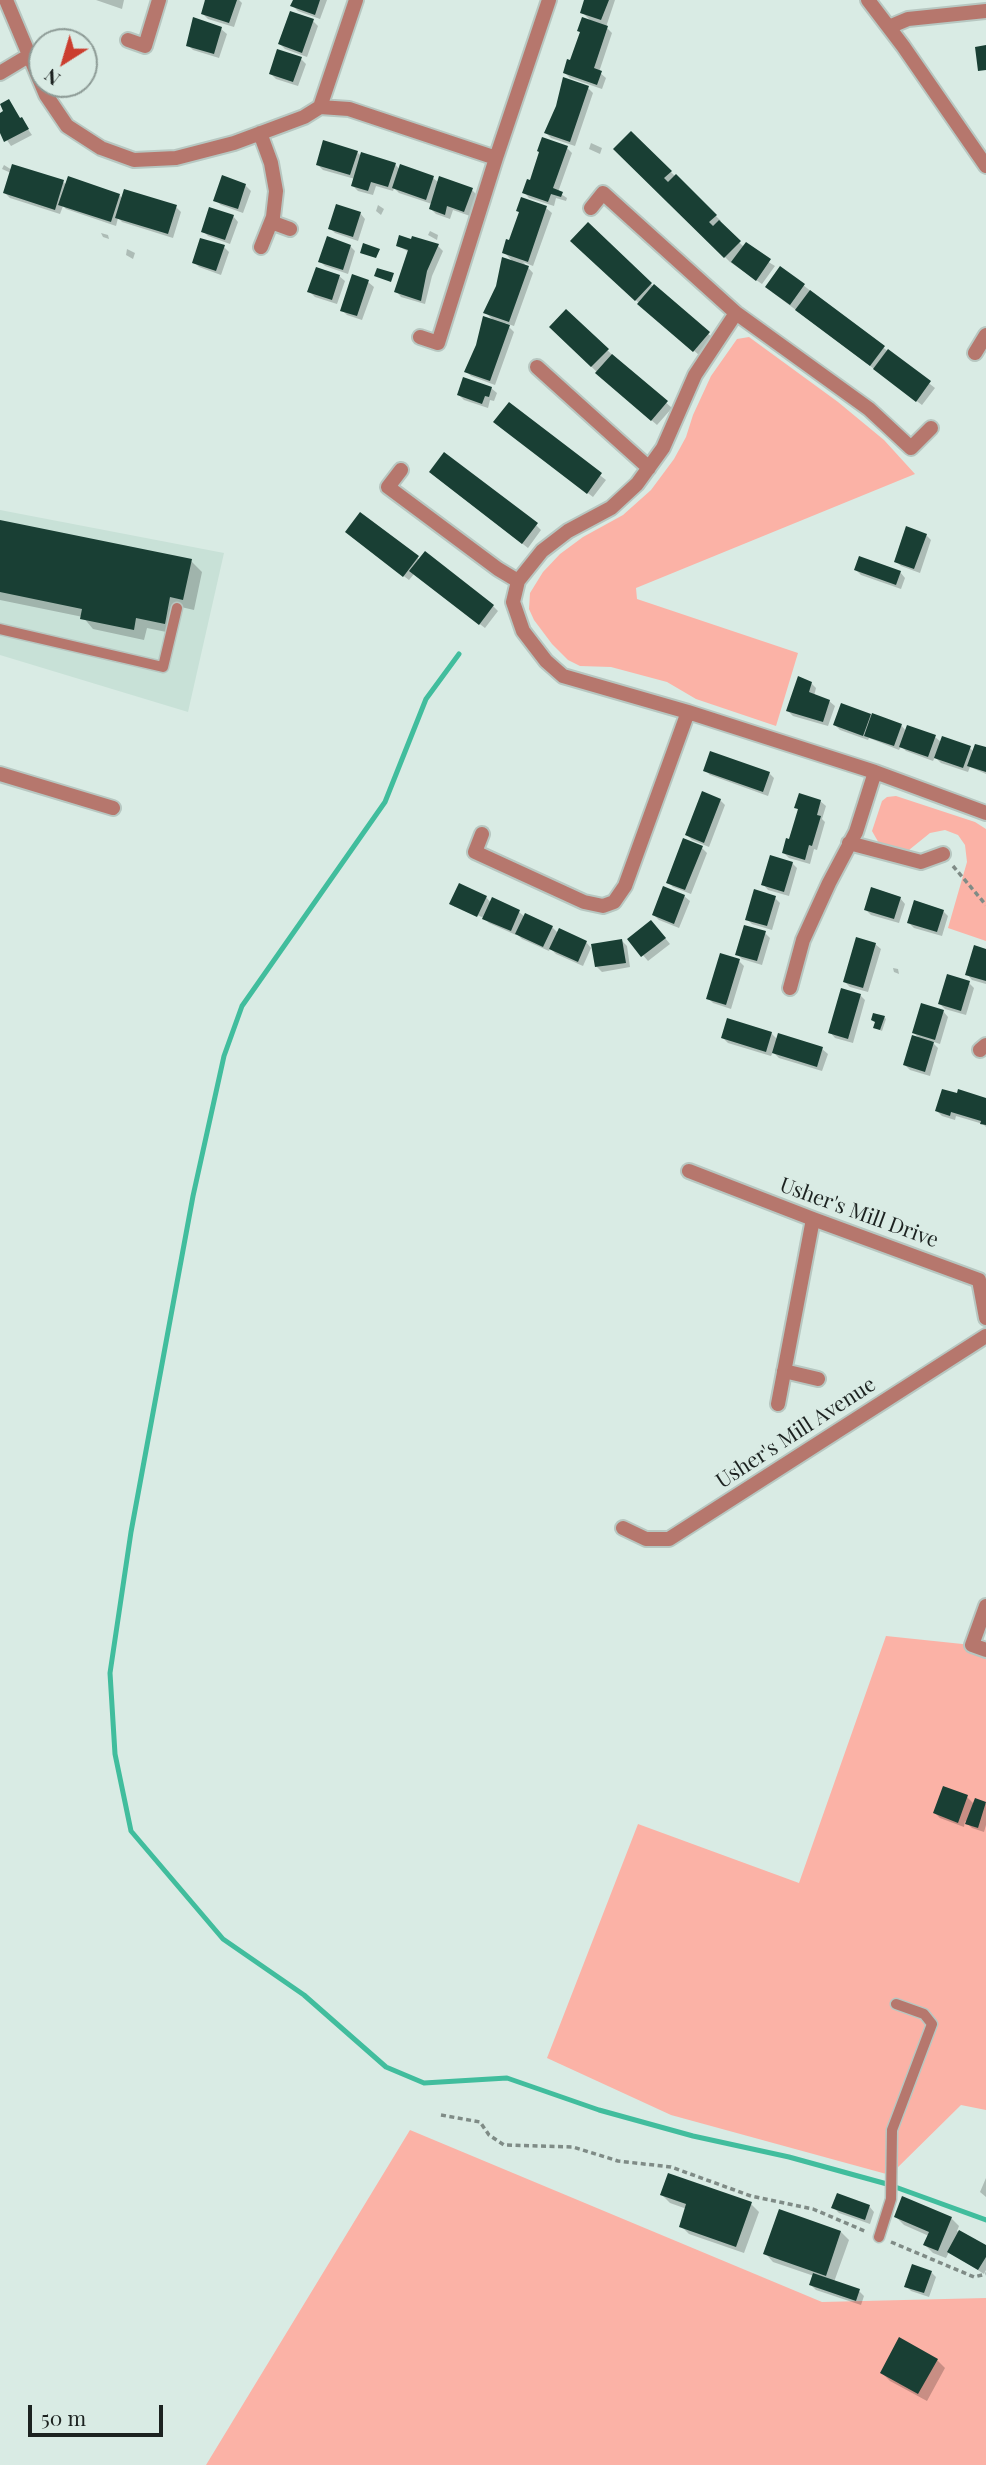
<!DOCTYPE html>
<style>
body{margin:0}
#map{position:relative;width:986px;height:2465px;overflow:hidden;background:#d9ebe4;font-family:"Playfair Display",serif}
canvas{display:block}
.north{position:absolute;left:28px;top:28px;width:70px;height:70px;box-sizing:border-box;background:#d9ebe4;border:2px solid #8d9b96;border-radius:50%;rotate:217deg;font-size:19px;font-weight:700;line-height:28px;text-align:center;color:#1c2220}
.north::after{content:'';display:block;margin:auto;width:24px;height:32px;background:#cb3e2f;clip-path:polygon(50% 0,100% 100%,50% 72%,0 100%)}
.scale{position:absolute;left:28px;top:2405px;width:135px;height:32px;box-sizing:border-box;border:4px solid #1c2220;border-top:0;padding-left:9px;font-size:21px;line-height:24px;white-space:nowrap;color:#1c2220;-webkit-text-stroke:5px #d9ebe4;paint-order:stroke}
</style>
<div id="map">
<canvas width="986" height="2465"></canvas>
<div class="north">N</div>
<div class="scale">50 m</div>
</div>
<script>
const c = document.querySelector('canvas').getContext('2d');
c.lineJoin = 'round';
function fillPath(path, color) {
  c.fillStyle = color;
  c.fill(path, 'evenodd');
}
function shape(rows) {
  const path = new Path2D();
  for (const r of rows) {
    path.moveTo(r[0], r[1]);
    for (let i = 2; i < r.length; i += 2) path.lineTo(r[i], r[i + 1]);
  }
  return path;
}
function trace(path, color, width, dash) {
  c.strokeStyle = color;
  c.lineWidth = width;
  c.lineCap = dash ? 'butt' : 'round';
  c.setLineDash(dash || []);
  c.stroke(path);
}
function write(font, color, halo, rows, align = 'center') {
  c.font = font + ' "Playfair Display",serif';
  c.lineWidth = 7;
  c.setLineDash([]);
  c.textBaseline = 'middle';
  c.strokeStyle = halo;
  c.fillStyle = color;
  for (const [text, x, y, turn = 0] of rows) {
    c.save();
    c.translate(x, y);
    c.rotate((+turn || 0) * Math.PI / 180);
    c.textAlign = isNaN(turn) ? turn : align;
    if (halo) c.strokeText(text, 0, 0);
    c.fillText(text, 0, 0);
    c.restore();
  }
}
fillPath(shape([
 [0,510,224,553,188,712,0,655]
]), '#c8e1d7');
fillPath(shape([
 [749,337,838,402,884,440,915,474,636,588,637,599,798,653,776,726,696,699,667,682,611,667,580,666,568,660,552,644,534,620,529,609,530,593,543,572,560,554,583,537,623,515,651,490,674,459,686,437,693,415,711,376,737,339],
 [896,796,975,822,986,829,986,941,948,928,967,862,965,845,958,835,945,830,930,833,909,850,880,845,872,831,882,801,887,797],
 [886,1636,972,1645,986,1650,986,2110,961,2105,890,2175,671,2115,547,2058,638,1824,799,1883],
 [410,2130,822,2302,986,2298,986,2465,206,2465]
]), '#fbb2a6');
fillPath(shape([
 [96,0,124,0,122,9],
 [204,0,239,0,242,3,234,27,208,19,203,14,207,2],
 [295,0,327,0,320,19,298,11,293,6],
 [586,0,615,0,606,27,612,33,599,72,606,78,602,89,570,78,565,73,592,22,582,12],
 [313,21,318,26,307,57,285,49,280,44],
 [221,29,227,34,219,58,193,50,188,45],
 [301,59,306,64,298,86,276,79,271,74],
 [588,88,593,93,575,146,551,138,546,133],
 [9,102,32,135,11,146,0,130,0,115,6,112],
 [631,133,721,221,719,223,744,247,775,266,762,284,730,262,616,149],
 [591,143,602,148,600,154,589,149],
 [567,148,572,153,558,192,567,198,566,201,556,198,554,206,529,198,524,192,531,182],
 [357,152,362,157,395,164,400,170,433,178,439,183,472,190,477,195,470,216,453,210,450,219,436,214,431,209,432,204,399,193,394,188,393,191,376,186,373,195,358,191,353,186,355,179,323,170,318,165],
 [4,165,12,170,63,182,67,185,119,195,123,199,176,207,181,212,173,238,122,222,118,218,116,226,66,209,63,206,60,214,10,198,5,193,11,173,2,169],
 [245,185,251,191,243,213,221,205,215,200],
 [522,199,546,208,552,213,533,266,523,262,533,273,514,326,505,323,514,332,495,385,471,376,466,371,494,321,485,312,514,263,504,252,510,242,520,213],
 [378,205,384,209,381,215,376,211],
 [360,213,365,219,358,241,335,233,330,228],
 [233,216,238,222,230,244,208,236,203,231],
 [588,225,654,287,714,339,699,355,641,305,573,241],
 [430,231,438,235,437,240,428,235],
 [101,233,108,235,109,239,103,237],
 [350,246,355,251,348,274,325,266,320,261],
 [398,246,438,246,443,251,432,276,425,304,401,297,396,291,409,252],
 [224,247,229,252,221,275,199,267,194,262],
 [127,249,135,253,133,259,126,255],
 [339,276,345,281,337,304,315,297,309,291],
 [368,282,374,287,362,320,347,315,342,310],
 [803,285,935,388,922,405,772,292],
 [551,327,607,350,672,408,657,425,603,378],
 [491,388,497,393,494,401,490,400,488,408,464,400,459,395],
 [509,404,606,480,593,497,501,427],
 [436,477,536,525,541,530,528,548],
 [361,514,420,560,493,606,498,611,485,628,414,574,409,580,352,537],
 [0,521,191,561,202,572,194,610,181,607,176,634,147,628,144,640,93,629,83,617,0,600],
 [926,535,931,540,920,573,901,566,896,561],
 [856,570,900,572,905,578,901,589,861,575],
 [811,683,816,688,814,696,829,701,835,706,828,726,793,716,788,711],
 [870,715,873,718,901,725,906,731,935,737,941,742,970,748,974,752,986,749,986,774,970,767,968,772,941,763,935,757,933,761,906,751,901,746,899,750,869,738,868,740,840,730,835,725],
 [705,770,769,773,774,778,768,796,710,775],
 [720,800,725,805,709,847,692,840,687,835],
 [820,801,826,806,822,819,825,822,817,850,814,849,810,864,789,858,784,853,799,811,796,807],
 [702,848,707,853,691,894,673,887,668,882],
 [792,863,797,868,789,896,768,890,763,884],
 [684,896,690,901,679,928,659,920,654,915],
 [486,897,491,903,493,900,519,912,525,917,552,927,558,933,586,942,591,948,583,966,556,954,550,948,549,951,522,939,517,934,516,935,489,923,484,918,455,905,455,907,451,904],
 [775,898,780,903,772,930,752,924,747,919],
 [900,898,905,904,899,923,871,915,866,910],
 [943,911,948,916,942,936,914,928,909,923],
 [656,927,670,944,648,961,629,939],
 [765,933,770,938,762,965,742,959,737,954],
 [622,941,627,946,630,967,602,972,596,966],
 [875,944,881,949,868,992,850,987,845,982],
 [986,950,986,984,972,980,967,974],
 [739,961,744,966,731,1009,713,1003,708,998],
 [893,968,898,969,899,974,894,972],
 [969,983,974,988,966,1015,945,1009,940,1004],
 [860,995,865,1000,853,1043,835,1038,830,1032],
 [943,1011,948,1017,940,1044,931,1041,938,1048,930,1076,910,1070,905,1065,921,1040,914,1033],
 [884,1017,886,1019,882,1031,875,1028],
 [771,1033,778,1040,822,1049,828,1054,822,1071,779,1058,773,1052,771,1056,728,1043,723,1038],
 [986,1099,986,1127,983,1124,956,1116,955,1120,942,1116,937,1111],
 [967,1797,974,1804,976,1800,986,1804,986,1825,984,1832,972,1828,965,1821,964,1827,940,1818,935,1813],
 [986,2178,986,2197,980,2192],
 [662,2195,751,2204,759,2212,744,2253,689,2234,681,2226,687,2209,670,2203],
 [869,2206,874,2212,870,2224,839,2213,834,2208],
 [896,2217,951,2218,959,2226,957,2231,986,2247,986,2270,984,2274,949,2252,946,2258,933,2253,925,2245,929,2236,904,2225],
 [841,2232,849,2240,834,2282,859,2291,864,2296,861,2305,816,2290,811,2285,814,2276,773,2262,765,2253],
 [931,2272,936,2277,929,2297,911,2291,906,2286],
 [937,2360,945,2368,927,2401,890,2381,882,2373]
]), '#0003');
trace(shape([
 [459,654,426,699,385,802,242,1006,224,1056,193,1196,131,1532,110,1673,115,1754,131,1831,223,1939,304,1995,386,2067,424,2083,507,2078,599,2110,693,2136,789,2157,887,2184,986,2220]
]), '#41bd9d', 5);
fillPath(shape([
 [205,0,237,0,229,23,201,14],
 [293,0,320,0,315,15,290,6],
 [584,0,609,0,601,20,580,13],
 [290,11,314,19,302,53,278,44],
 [193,17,222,27,214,54,186,46],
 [582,17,608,26,594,68,602,71,597,85,563,73,567,59,570,60,580,32,577,31],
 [986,45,986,70,978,71,975,47],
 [277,49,302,57,293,82,269,74],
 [563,77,589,86,570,142,544,133,556,106],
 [9,99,20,118,22,117,29,129,4,142,0,133,0,113,3,111,0,104],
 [631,131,672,171,664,178,668,182,676,174,717,215,709,222,713,226,719,220,741,241,724,258,613,149],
 [542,137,568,146,553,188,563,192,561,197,551,194,548,202,522,193,527,179,530,180,539,152,537,151],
 [323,140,358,151,350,175,316,165],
 [361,152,396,163,388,187,371,182,368,191,351,186],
 [12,164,64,180,55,210,3,193],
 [400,164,434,176,426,200,392,188],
 [222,175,246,184,238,209,213,201],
 [68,176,120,194,111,222,58,205],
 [439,176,473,188,464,212,447,206,445,215,429,209],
 [124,189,177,205,168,234,115,218],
 [521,197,547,206,528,262,502,253,506,239,509,240,519,212,516,211],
 [336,204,361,212,353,237,328,229],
 [209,207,234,215,225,240,201,232],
 [588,222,652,283,635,301,570,241],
 [399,235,411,239,412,236,439,244,427,271,421,301,394,292,408,250,396,246],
 [327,236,351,245,343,270,318,262],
 [200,238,225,245,216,271,192,263],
 [746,242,771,259,756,281,731,262],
 [363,243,380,249,376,258,360,253],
 [502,257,529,266,509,322,483,313,496,286],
 [780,266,805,284,790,305,765,287],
 [316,267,340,275,332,300,307,292],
 [377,268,394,273,391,282,374,276],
 [352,274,369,280,357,316,340,311],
 [654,284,710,332,693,352,637,304],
 [810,290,885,346,870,366,795,310],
 [566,309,609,349,591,367,549,327],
 [483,316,510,325,490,381,464,372,476,345],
 [888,349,931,381,916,402,873,369],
 [612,354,668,401,651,421,595,373],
 [463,377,492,387,489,397,485,396,482,404,457,395],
 [509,402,602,473,587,494,493,422],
 [444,452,538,523,522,544,429,472],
 [360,512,419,556,403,577,345,532],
 [0,520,192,559,183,600,170,597,165,624,136,618,134,630,80,619,82,609,0,592],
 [906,526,927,534,914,569,894,562],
 [425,551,494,605,479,625,409,571],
 [859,556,901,571,896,585,854,570],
 [798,676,812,682,809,692,830,700,823,722,786,711],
 [841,703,871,714,863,736,833,725],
 [872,713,902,724,894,746,864,736],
 [907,725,936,735,928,757,899,747],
 [942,736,971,746,963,768,934,758],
 [975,744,986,747,986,772,967,766],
 [710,751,770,772,763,792,703,771],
 [702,791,721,799,704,843,685,835],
 [799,793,821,800,817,815,821,816,812,846,809,845,805,860,782,853,786,838,789,839,798,809,794,808],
 [683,838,703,846,685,890,666,883],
 [770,855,793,862,784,892,761,885],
 [459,883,487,896,477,917,449,904],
 [663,886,685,895,674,924,652,915],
 [871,887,901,897,894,919,864,910],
 [754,889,776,896,767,926,745,920],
 [492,897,520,910,511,931,482,919],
 [914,900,944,910,937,932,907,923],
 [525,913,553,926,543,947,515,934],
 [651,920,666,938,641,957,627,939],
 [744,925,766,931,757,961,735,955],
 [559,928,587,941,578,962,549,949],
 [856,937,876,943,863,988,843,982],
 [622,939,626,963,595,967,591,944],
 [974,945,986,949,986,981,965,975],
 [720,953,740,959,726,1005,706,999],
 [947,974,970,981,961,1011,938,1004],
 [841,988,861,994,848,1039,828,1033],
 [921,1003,944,1010,935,1040,912,1033],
 [873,1013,885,1016,880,1030,873,1028,875,1022,871,1020],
 [727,1018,772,1032,766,1052,721,1038],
 [778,1033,823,1047,817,1067,772,1053],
 [912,1035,934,1042,925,1072,903,1065],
 [942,1089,957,1093,958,1089,986,1098,986,1125,980,1124,981,1121,951,1112,950,1116,935,1111],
 [943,1786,968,1795,958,1823,933,1813],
 [975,1798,986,1802,978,1828,965,1824],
 [668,2173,752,2202,736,2247,679,2227,686,2204,660,2195],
 [837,2193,870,2205,865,2220,831,2208],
 [902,2196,952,2217,938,2251,923,2245,929,2232,894,2217],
 [779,2209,841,2231,826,2276,763,2254],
 [959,2230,986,2245,986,2257,978,2270,947,2252],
 [912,2264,932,2271,924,2293,904,2287],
 [813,2273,860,2289,856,2301,809,2285],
 [899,2337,938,2359,918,2394,880,2373]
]), '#193f34');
const service = shape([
 [0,629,163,667,177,608],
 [879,2237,891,2199,892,2130,932,2024,924,2014,896,2004]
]);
const minor = shape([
 [6,0,46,95,67,126,101,148,134,160,176,158,234,143,304,117,320,107,356,0],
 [868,0,903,46,986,166],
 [889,27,908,19,986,11],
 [128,40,145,46,159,0],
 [0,73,30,55],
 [320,107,349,109,496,158],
 [260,133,271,163,276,191,273,217,261,247],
 [591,208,603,193,736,313,869,409,911,448,931,428],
 [271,222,290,229],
 [736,313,695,375,663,448,637,484,611,508,568,531,542,551,518,581,513,602,523,631,546,661,563,676,688,712,875,772,986,813],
 [420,337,438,343,496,158,549,0],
 [975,353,986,335],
 [537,367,649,468],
 [401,470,388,487,498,569,518,581],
 [0,774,113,808],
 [482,834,475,852,584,902,603,906,614,902,625,886,688,712],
 [849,843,921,862,943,854],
 [790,988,803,940,829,883,856,832,875,772],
 [980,1050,986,1045],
 [689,1171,813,1219,979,1280,986,1318],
 [784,1371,818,1379],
 [778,1404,813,1219],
 [623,1528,646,1539,669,1539,986,1336],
 [986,1606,972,1645,986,1650]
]);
trace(service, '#b7c7c1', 13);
trace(minor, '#b7c7c1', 18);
trace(shape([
 [953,866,986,905],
 [441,2115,480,2122,489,2135,504,2145,573,2147,618,2161,671,2167,751,2196,813,2209,867,2232],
 [891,2242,974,2277,986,2274]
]), '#7f8b86', 3.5, [5, 3.5]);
trace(service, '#b6776d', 10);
trace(minor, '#b6776d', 14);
write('21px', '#1c2220', '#d9ebe4', [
 ["Usher's Mill Drive",859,1213,20],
 ["Usher's Mill Avenue",796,1433,-33]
]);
</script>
